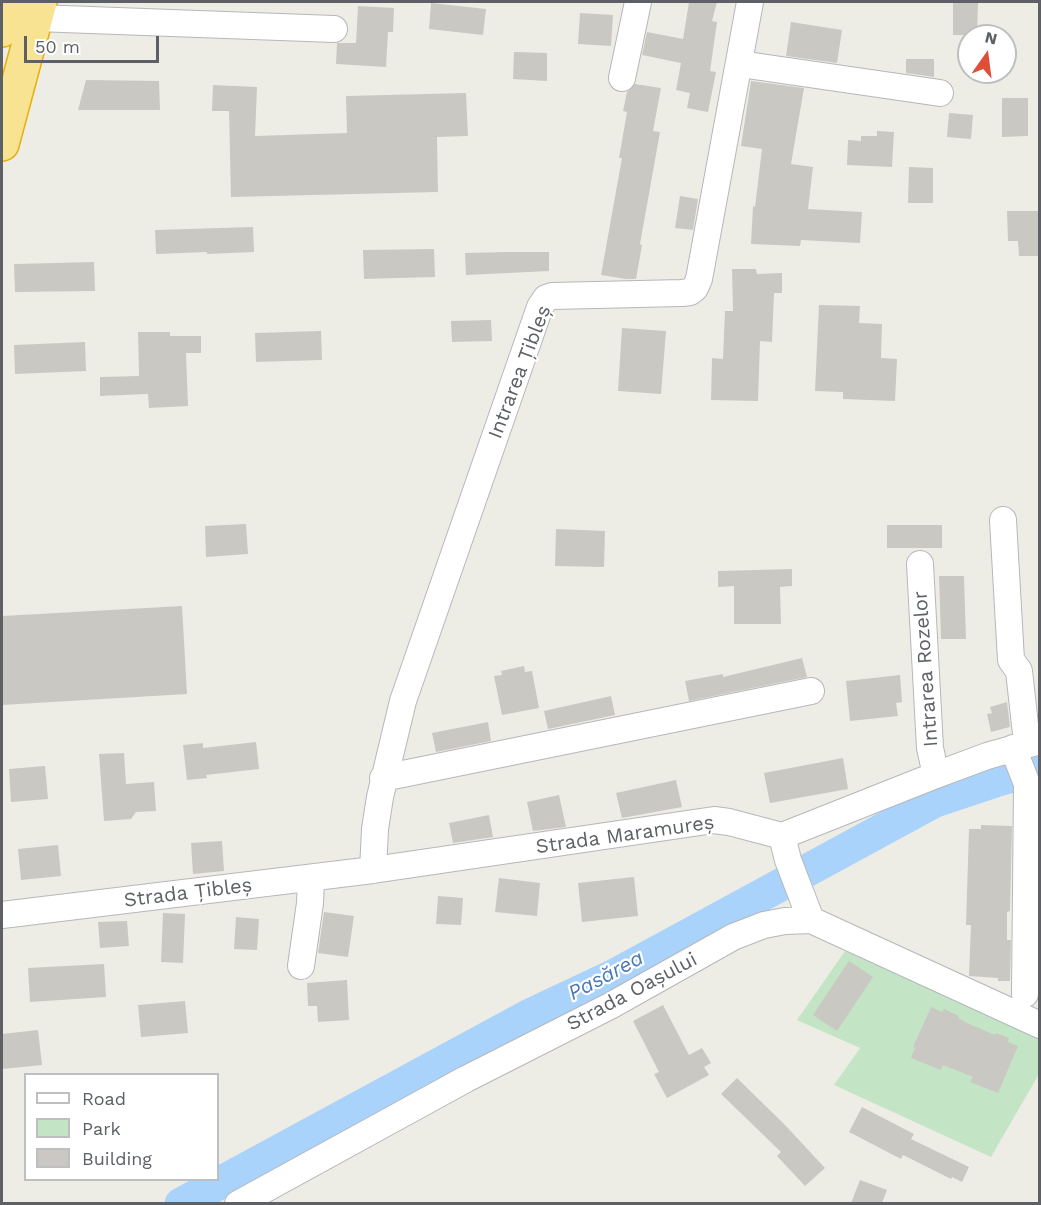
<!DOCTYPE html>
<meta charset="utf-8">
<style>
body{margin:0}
#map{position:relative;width:1041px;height:1205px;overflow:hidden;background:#eeede5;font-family:"Work Sans",sans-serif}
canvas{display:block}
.frame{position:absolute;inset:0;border:3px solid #5d6065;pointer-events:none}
.legend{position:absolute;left:24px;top:1073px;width:195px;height:108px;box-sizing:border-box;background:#fff;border:2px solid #bebfc1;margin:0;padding:8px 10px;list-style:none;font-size:18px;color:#5d6065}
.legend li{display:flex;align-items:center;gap:12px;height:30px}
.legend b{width:30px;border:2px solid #bebfc1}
.north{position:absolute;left:957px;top:24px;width:60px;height:60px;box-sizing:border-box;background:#fff;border:2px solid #bebfc1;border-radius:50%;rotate:14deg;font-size:16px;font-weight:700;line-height:24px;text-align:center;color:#5d6065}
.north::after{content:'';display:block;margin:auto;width:21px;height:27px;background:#e14e38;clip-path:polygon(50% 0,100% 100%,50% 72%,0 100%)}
.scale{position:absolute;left:24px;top:36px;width:135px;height:27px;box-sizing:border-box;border:3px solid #5d6065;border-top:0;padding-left:8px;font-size:18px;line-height:21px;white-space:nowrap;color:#5d6065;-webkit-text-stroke:4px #fff;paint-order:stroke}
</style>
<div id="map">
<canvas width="1041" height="1205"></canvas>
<div class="frame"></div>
<ul class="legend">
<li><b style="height:8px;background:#fff"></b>Road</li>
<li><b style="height:16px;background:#c3e5c5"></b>Park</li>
<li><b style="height:16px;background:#cac8c2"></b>Building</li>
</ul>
<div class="north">N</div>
<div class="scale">50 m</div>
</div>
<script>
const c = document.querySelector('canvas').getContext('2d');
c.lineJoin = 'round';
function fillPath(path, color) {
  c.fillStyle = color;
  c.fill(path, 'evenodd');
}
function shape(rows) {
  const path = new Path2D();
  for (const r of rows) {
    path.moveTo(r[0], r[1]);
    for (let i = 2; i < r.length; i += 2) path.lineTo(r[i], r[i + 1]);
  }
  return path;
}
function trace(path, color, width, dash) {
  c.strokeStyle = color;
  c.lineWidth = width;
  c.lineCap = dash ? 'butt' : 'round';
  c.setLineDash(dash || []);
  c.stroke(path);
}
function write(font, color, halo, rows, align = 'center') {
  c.font = font + ' "Work Sans",sans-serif';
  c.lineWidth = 4.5;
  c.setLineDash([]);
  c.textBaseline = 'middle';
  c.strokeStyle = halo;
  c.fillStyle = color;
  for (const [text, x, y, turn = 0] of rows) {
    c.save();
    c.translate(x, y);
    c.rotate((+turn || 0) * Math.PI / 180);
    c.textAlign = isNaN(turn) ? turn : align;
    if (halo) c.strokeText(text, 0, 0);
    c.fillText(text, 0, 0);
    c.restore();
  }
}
fillPath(shape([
 [845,951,1039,1037,1039,1074,991,1157,834,1085,860,1048,797,1020]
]), '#c3e5c5');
trace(shape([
 [181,1204,528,1016,613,976,935,801,998,780,1040,769]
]), '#a9d3fb', 33);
fillPath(shape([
 [689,2,717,2,712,21,717,22,710,71,716,72,708,112,687,108,690,93,676,90,681,63,642,55,647,32,683,39],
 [953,2,978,2,977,35,953,35],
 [431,3,486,9,483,35,429,29],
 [358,6,394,8,393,32,388,32,386,67,336,64,337,43,356,43],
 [580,13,613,15,611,46,578,44],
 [791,22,842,30,837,63,786,56],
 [514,52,547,53,547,81,513,79],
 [906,59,934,59,934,77,906,73],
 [86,80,159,81,160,110,78,110],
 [751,81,804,88,791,164,813,167,808,209,862,212,860,243,801,240,800,246,751,244,753,206,755,207,762,149,741,146],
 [635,84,661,88,653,131,660,132,640,244,642,245,636,279,626,279,601,275,622,158,619,158,627,112,623,111,627,92],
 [213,85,257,87,255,136,347,133,346,96,466,93,468,136,437,137,438,192,231,197,229,111,212,111],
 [1002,98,1028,98,1028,136,1002,137],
 [949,113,973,115,971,139,947,137],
 [877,131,894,132,892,167,847,165,848,140,861,141,861,136,877,136],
 [909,167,933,168,933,203,908,203],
 [680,196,698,199,693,230,675,228],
 [1007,211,1040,211,1039,256,1019,256,1018,241,1008,241],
 [253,227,254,252,207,254,207,252,156,254,155,230],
 [434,249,435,277,364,279,363,250],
 [508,252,549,252,549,271,466,275,465,253],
 [94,262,95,291,15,292,14,264],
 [732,269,756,269,757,274,782,273,782,293,774,293,772,342,760,341,758,401,711,400,712,358,723,359,725,311,733,311],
 [819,305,860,306,859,323,882,324,881,358,897,359,895,401,843,399,843,392,815,391],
 [491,320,492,341,452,342,451,321],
 [622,328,666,331,661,394,618,391],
 [321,331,322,360,256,362,255,333],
 [138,332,170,332,170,336,201,336,201,353,186,353,188,406,149,408,148,394,100,396,100,377,139,376],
 [85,342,86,371,15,374,14,345],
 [246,524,248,554,206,557,205,526],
 [887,525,942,525,942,548,887,548],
 [556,529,605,531,604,567,555,566],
 [792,569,792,586,780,587,781,624,734,624,734,586,718,587,718,571],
 [939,576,964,576,966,639,941,639],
 [182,606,187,694,2,705,2,616],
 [802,658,807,677,689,701,685,681,723,674,723,677],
 [524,666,525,672,532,671,539,708,502,715,494,676,502,675,501,671],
 [900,675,902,702,896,703,898,716,850,721,846,681],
 [611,696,615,715,548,729,544,711],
 [1007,702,1010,727,991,732,987,714,992,713,990,707],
 [488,722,491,741,436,752,432,733],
 [256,742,259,769,206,775,207,778,187,780,183,745,203,743,203,748],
 [124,753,126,784,154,782,156,811,136,812,131,819,104,821,99,754],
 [843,758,848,789,770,803,764,773],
 [45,766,48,799,11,802,9,769],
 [676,780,682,807,622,818,616,793],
 [559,795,566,827,533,831,527,802],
 [489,815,493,837,453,843,449,823],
 [981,825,1012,826,1010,911,1007,912,1007,940,1011,940,1010,981,998,981,998,978,969,976,971,925,966,925,969,829,981,829],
 [222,841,224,871,193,874,191,843],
 [58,845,61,876,21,880,18,849],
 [634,877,638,916,582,922,578,883],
 [499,878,540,883,537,916,495,912],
 [438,896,463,898,461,925,436,924],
 [324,912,354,916,348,957,318,953],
 [163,913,185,914,183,963,161,962],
 [236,917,259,919,257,950,234,949],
 [127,921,129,946,100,948,98,922],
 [849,961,873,977,837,1031,813,1015],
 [104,964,106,997,30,1002,28,968],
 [347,980,349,1020,318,1022,317,1006,308,1006,307,983],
 [185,1001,188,1033,141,1037,138,1005],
 [663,1005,689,1055,702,1048,711,1063,704,1067,709,1075,667,1098,654,1074,659,1072,633,1021],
 [931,1007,942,1012,944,1009,959,1016,958,1018,967,1023,995,1035,996,1033,1009,1038,1008,1042,1018,1046,998,1093,970,1082,973,1077,943,1065,941,1070,911,1058,915,1048,913,1047],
 [38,1030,42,1065,2,1069,2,1034],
 [737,1078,785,1125,825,1168,805,1186,777,1156,781,1152,721,1094],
 [862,1107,914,1134,911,1139,969,1167,962,1182,952,1177,951,1179,903,1155,901,1159,849,1132],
 [860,1180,887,1190,882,1203,851,1203]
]), '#cac8c2');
const minor = shape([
 [36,18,334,29],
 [740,64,940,93],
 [622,78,638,2],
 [1003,520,1011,660,1019,671,1027,743],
 [920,564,930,748,936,775],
 [1013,748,1027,784,1025,994],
 [383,778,811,691],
 [782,836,788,860,811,920],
 [373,870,375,829,380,797,403,701,540,307,546,298,552,296,682,293,690,292,695,288,699,279,750,2],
 [2,915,373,870,714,820,729,822,782,836,936,775,987,756,1040,741],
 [301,966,310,903,311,878],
 [238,1204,466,1079,610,1006,733,937,764,925,785,921,811,920,1040,1025]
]);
const highway = shape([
 [2,30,9,2],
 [2,144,40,2]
]);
trace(minor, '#b5b7bb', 28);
trace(highway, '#e8af0b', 36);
trace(minor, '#fff', 26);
trace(highway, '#f8e393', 33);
write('20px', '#5d6065', '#fff', [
 ["Intrarea Țibleș",520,372,-69],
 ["Intrarea Rozelor",926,669,-94],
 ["Strada Maramureș",625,835,-8],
 ["Strada Țibleș",188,893,-7],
 ["Strada Oașului",632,992,-28]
]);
write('italic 21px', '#4878b5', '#fff', [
 ["Pasărea",606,976,-28]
]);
</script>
